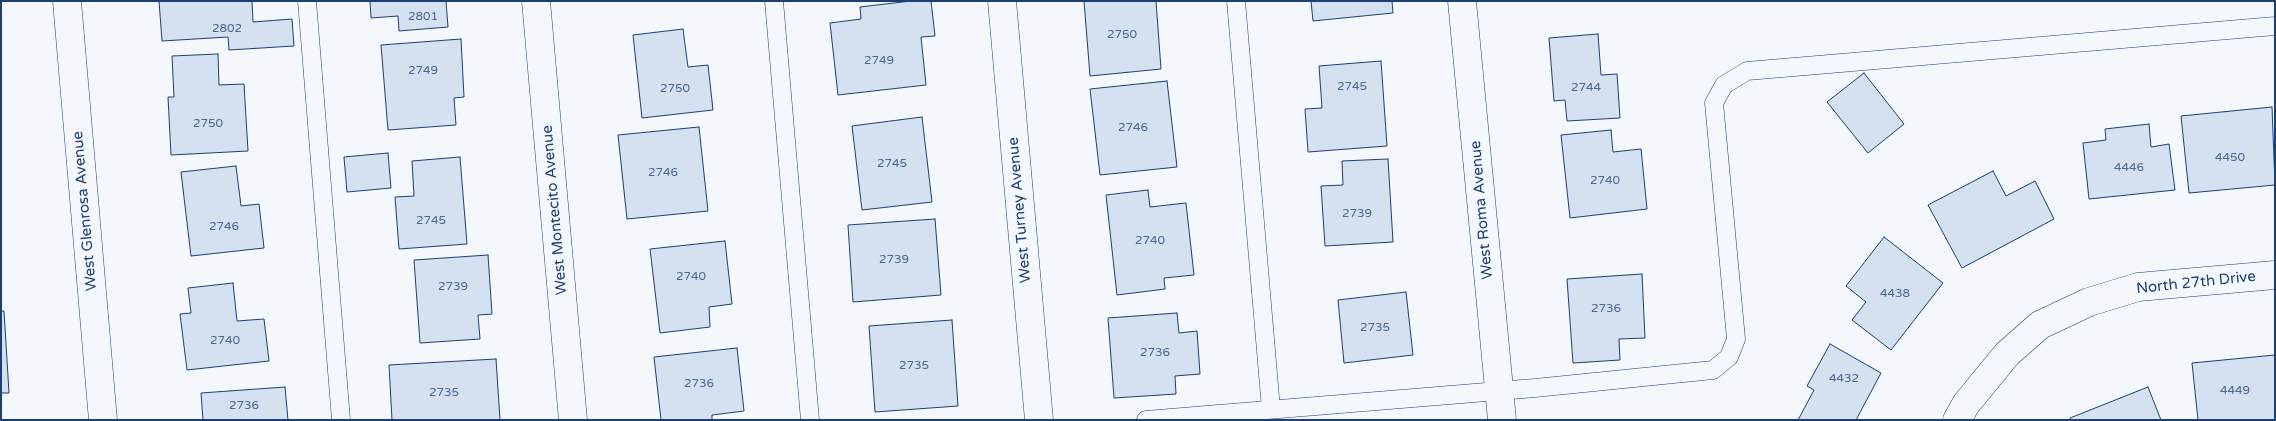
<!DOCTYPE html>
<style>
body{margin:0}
#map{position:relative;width:2276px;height:421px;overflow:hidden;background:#f4f7fb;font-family:"Varela Round",sans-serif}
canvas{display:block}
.frame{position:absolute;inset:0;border:2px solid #1d3f73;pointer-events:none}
</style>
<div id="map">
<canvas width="2276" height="421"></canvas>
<div class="frame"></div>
</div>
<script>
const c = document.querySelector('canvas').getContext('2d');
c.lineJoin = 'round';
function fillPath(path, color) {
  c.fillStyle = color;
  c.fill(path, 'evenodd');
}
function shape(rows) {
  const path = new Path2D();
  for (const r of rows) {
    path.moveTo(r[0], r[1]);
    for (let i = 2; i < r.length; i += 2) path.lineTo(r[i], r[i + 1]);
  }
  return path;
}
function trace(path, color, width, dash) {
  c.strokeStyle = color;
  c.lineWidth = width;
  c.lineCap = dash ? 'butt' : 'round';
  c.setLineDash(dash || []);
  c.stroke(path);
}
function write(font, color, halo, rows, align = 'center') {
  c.font = font + ' "Varela Round",sans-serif';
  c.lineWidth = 4;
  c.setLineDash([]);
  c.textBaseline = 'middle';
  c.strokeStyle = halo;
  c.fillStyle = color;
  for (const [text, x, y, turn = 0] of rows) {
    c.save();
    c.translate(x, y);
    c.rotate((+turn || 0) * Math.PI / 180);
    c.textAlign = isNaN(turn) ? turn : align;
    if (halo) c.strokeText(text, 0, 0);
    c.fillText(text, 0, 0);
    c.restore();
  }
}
const building = shape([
 [159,1,252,1,253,22,292,19,294,46,229,50,228,37,162,41,159,1],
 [370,1,446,1,448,27,399,31,398,16,371,18,370,1],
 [911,1,931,1,935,36,921,37,926,85,838,95,830,23,861,19,860,7,911,1],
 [1084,1,1156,1,1161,69,1090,76,1084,1],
 [1311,1,1392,1,1393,13,1313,21,1311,1],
 [683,29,688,67,708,65,713,110,642,118,633,35,683,29],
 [1598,34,1601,75,1617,74,1620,118,1567,121,1565,100,1554,101,1549,38,1598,34],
 [461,39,464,97,454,98,456,125,388,130,381,45,461,39],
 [218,54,219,85,244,84,248,151,171,155,168,97,174,97,172,56,218,54],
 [1381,61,1387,146,1308,152,1305,109,1322,108,1319,66,1381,61],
 [1864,73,1904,124,1868,153,1827,102,1864,73],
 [1167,81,1177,167,1100,175,1090,89,1167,81],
 [2272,107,2275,185,2189,193,2181,116,2272,107],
 [922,117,932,202,862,210,852,126,922,117],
 [2149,124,2151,147,2169,144,2175,190,2089,199,2083,143,2106,140,2105,129,2149,124],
 [699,127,708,211,627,219,618,135,699,127],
 [1611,130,1613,152,1641,149,1647,209,1570,218,1561,135,1611,130],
 [388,153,391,188,347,192,344,157,388,153],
 [460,157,467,244,399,249,395,197,414,196,412,161,460,157],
 [1388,159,1393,242,1325,246,1321,186,1343,185,1342,161,1388,159],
 [236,166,241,206,259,204,264,248,191,256,181,172,236,166],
 [1993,171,2006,196,2035,181,2054,219,1962,268,1928,205,1993,171],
 [1148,190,1150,207,1186,203,1194,275,1164,278,1165,289,1117,295,1106,195,1148,190],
 [935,219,941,295,853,302,848,225,935,219],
 [1884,237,1943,283,1891,350,1852,320,1866,302,1846,286,1884,237],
 [725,241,732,304,709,307,710,327,660,333,650,249,725,241],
 [488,255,492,314,478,315,480,339,420,343,414,260,488,255],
 [1642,274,1645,338,1619,339,1620,360,1573,363,1567,279,1642,274],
 [233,283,237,321,264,319,269,361,187,370,180,314,191,313,188,288,233,283],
 [1406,292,1413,355,1344,363,1338,300,1406,292],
 [1,311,4,311,9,393,1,393,1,311],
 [1177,313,1179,333,1197,331,1200,374,1175,376,1176,394,1114,398,1108,318,1177,313],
 [952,320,958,406,875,412,869,326,952,320],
 [1830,344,1881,373,1856,420,1798,420,1814,390,1807,386,1830,344],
 [737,348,744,411,712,415,712,420,661,420,654,357,737,348],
 [2275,355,2275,420,2198,420,2192,363,2275,355],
 [496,359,500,420,392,420,389,365,496,359],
 [285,387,288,420,203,420,201,393,285,387],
 [2148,387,2161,420,2071,420,2070,418,2148,387]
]);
fillPath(building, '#d5e0f0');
trace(building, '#1d3f73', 1);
const service = shape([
 [307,1,341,420],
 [774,1,810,420],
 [1236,1,1271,409],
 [1146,420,1535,388,1713,370,1729,357,1736,339,1714,103,1724,85,1747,71,2275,26]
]);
const minor = shape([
 [67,1,103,420],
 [536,1,573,420],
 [1002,1,1039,420],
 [1462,1,1502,420],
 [1957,420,1966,404,2007,354,2040,325,2089,302,2138,287,2275,275]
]);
trace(service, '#1d3f73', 19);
trace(minor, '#1d3f73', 29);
trace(service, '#f4f7fb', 18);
trace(minor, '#f4f7fb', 28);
write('12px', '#4b6792', null, [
 ["2801",423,17],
 ["2802",227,29],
 ["2750",1122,35],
 ["2749",879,61],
 ["2749",423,71],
 ["2745",1352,87],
 ["2744",1586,88],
 ["2750",675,89],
 ["2750",208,124],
 ["2746",1133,128],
 ["4450",2230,158],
 ["2745",892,164],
 ["4446",2129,168],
 ["2746",663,173],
 ["2740",1605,181],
 ["2739",1357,214],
 ["2745",431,221],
 ["2746",224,227],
 ["2740",1150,241],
 ["2739",894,260],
 ["2740",691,277],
 ["2739",453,287],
 ["4438",1895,294],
 ["2736",1606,309],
 ["2735",1375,328],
 ["2740",225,341],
 ["2736",1155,353],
 ["2735",914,366],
 ["4432",1844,379],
 ["2736",699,384],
 ["4449",2235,391],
 ["2735",444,393],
 ["2736",244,406]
]);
write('15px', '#1d3f73', '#f4f7fb', [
 ["West Montecito Avenue",555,210,-95],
 ["West Turney Avenue",1020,210,-95],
 ["West Roma Avenue",1482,210,-95],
 ["West Glenrosa Avenue",85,211,-95],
 ["North 27th Drive",2196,283,-6]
]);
</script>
